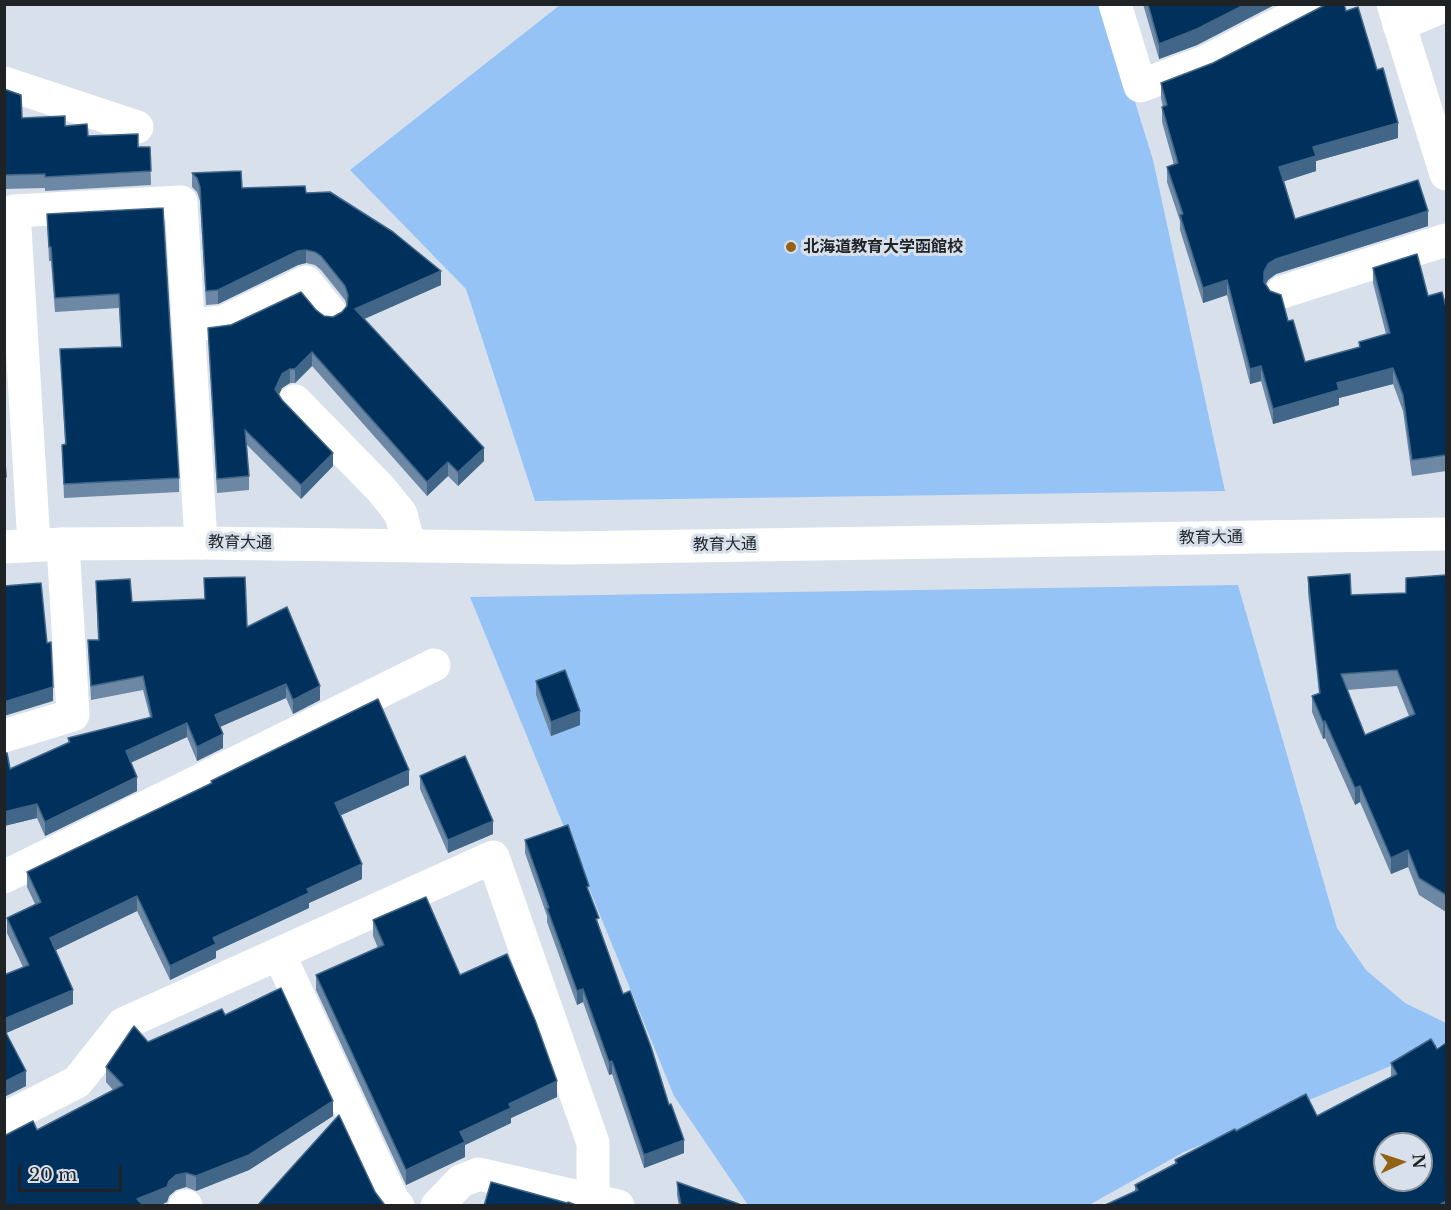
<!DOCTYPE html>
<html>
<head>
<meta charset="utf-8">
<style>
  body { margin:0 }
  #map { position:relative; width:1451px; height:1210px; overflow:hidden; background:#d8e0eb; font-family:"Libre Baskerville",serif }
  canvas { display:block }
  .frame { position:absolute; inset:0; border:6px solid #1f2326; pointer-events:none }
  .north { position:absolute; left:1373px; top:1132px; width:60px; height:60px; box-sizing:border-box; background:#d8e0eb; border:2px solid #8e949c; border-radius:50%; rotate:87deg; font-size:16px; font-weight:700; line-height:24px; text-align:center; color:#1f2326 }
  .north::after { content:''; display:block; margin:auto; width:21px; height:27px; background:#946214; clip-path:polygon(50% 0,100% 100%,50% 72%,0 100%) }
  .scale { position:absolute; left:18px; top:1165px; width:104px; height:27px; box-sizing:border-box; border:3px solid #1f2326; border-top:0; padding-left:8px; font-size:18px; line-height:21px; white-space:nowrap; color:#1f2326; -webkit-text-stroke:4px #d8e0eb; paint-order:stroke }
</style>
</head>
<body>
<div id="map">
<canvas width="1451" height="1210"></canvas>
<div class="frame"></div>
<div class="north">N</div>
<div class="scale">20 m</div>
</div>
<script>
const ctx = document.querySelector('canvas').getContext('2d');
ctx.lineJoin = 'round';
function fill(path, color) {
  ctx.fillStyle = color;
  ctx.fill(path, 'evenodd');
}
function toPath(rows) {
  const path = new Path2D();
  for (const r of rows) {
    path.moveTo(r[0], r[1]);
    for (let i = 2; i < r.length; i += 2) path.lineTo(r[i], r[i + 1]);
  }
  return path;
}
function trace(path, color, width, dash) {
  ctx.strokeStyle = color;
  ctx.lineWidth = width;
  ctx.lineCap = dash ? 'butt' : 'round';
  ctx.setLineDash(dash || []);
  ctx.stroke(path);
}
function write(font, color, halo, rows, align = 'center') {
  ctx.font = font + ' "Libre Baskerville","Noto Sans JP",serif';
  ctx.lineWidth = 6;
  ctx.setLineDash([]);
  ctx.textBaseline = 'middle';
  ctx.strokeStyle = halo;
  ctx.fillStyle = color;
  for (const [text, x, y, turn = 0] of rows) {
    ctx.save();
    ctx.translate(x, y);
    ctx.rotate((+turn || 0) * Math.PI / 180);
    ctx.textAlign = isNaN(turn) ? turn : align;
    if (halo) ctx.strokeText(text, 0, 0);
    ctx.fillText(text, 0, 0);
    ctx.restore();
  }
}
fill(toPath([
  [560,5,1105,5,1153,160,1225,491,535,501,466,289,350,170],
  [1238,585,1337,928,1366,970,1405,1003,1446,1023,1446,1043,1184,1152,1089,1205,748,1205,674,1096,470,597]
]), '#95c3f6');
trace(toPath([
  [1115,4,1140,86,1205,62,1318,4],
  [1399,25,1446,5],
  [4,83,137,127],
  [1282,292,1446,240],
  [188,325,223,322,306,282,330,312],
  [295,401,381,489,401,514,409,545],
  [34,544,14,211,181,202,201,543],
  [4,736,73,715,63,544],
  [4,877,434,665],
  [279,954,392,1199,398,1206],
  [4,1119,77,1082,123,1024,493,857,593,1143,593,1199],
  [185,1206,186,1206],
  [437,1206,461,1181,479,1174,618,1206]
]), '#fff', 33);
trace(toPath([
  [1393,4,1446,174],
  [4,547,63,544,201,543,566,548,1446,534]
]), '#fff', 33);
fill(toPath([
  [1143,4,1276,4,1197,45,1159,59],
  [1346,11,1377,70,1398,138,1316,161,1316,171,1284,181,1295,219,1428,226,1276,274,1268,280,1266,284,1288,321,1305,362,1359,347,1359,342,1386,334,1373,283,1373,268,1428,296,1446,307,1446,471,1412,476,1403,411,1393,384,1339,398,1339,405,1273,424,1261,381,1250,384,1227,295,1203,303,1180,230,1180,221,1167,182,1167,167,1174,165,1162,122,1162,107,1163,107,1161,98,1161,83,1213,63],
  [4,89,22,118,65,126,88,136,138,147,150,147,151,185,45,191,45,188,4,189],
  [192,173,242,188,306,193,441,285,364,319,484,461,458,486,448,476,427,496,312,366,295,383,290,383,282,388,278,395,333,466,301,499,247,445,249,476,249,490,217,493,208,328,316,310,324,316,333,317,342,312,347,306,345,300,321,270,315,265,306,263,298,265,218,304,206,305,200,201,197,192,192,187],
  [163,208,179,478,179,492,64,498,62,445,65,444,60,349,121,347,119,308,55,312,51,261,49,261,47,214],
  [4,446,6,477,6,497,4,497],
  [1446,575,1446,912,1419,895,1408,867,1391,874,1360,802,1355,805,1325,738,1323,739,1312,712,1312,696,1319,693,1308,593,1308,577,1351,595,1406,593,1406,578],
  [1397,686,1409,716,1365,735,1347,690],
  [96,581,132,602,247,627,320,700,293,714,286,698,220,727,223,748,197,761,187,737,131,762,137,791,45,836,37,818,4,826,4,754,10,769,68,743,68,738,150,717,143,690,91,700,88,640,98,640],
  [536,681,580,725,551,736,536,695],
  [420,776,493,834,448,853,420,789],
  [211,781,409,785,340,815,362,879,309,903,309,908,216,951,216,958,170,980,137,911,56,950,73,1004,6,1033,26,1086,4,1097,4,975,23,967,7,933,7,918,35,904,27,887,27,872,211,783],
  [525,840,589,893,599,926,623,994,684,1153,644,1168,612,1074,609,1075,583,1002,577,1005,547,922,547,916,525,853],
  [373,920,460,975,557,1097,511,1118,511,1123,465,1145,465,1157,406,1185,316,990,316,975,378,948,373,936],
  [225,1015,333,1116,249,1170,196,1191,186,1187,176,1190,169,1196,167,1202,158,1206,4,1206,37,1130,113,1090,106,1082,106,1067,148,1042],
  [1437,1049,1446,1206,1135,1191,1135,1185,1175,1164,1175,1160,1236,1131,1317,1116,1391,1077,1391,1063],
  [677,1182,739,1206,679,1206,677,1195]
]), '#6c88a4');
fill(toPath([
  [1246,4,1276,4,1197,45,1159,59,1159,44],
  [1398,123,1398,138,1316,161,1316,171,1279,183,1279,167,1313,147],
  [1428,211,1428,226,1276,274,1268,280,1264,287,1264,272,1268,264,1276,259],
  [306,250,306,263,298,265,218,304,218,290,298,251],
  [441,271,441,285,355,323,355,309],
  [1227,280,1227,295,1203,303,1203,288],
  [312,352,312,366,295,383,295,369],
  [1261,366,1261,381,1250,384,1250,369],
  [1393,368,1393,384,1339,398,1339,405,1273,424,1273,409,1337,383],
  [290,369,290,383,282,388,275,403,275,389,282,374],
  [484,448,484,461,458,486,458,472],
  [333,453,333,466,301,499,301,485],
  [448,462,448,476,427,496,427,482],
  [286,684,286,698,215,729,215,715],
  [320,686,320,700,293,714,293,700],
  [53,687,53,701,4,716,4,702],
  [580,711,580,725,551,736,551,722],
  [1325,721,1325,738,1323,739,1323,722],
  [187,723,187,737,126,765,126,751],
  [223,734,223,748,197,761,197,747],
  [409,770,409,785,335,818,335,803],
  [137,777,137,791,45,836,45,822],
  [1360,786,1360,802,1355,805,1355,788],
  [37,804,37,818,4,826,4,812],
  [493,821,493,834,448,853,448,840],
  [1408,850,1408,867,1391,874,1391,858],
  [362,864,362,879,309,903,309,908,216,951,216,958,170,980,170,966,213,938,307,889],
  [137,896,137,911,50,953,50,938],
  [583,989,583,1002,577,1005,577,991],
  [73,990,73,1004,4,1034,4,1019],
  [612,1061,612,1074,609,1075,609,1062],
  [26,1071,26,1086,4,1097,4,1082],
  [557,1081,557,1097,511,1118,511,1123,465,1145,465,1157,406,1185,406,1170,460,1132,509,1104],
  [333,1101,333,1116,249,1170,196,1191,196,1176],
  [684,1140,684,1153,644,1168,644,1155],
  [186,1173,186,1187,176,1190,169,1196,167,1202,158,1206,137,1206,137,1199,169,1181,176,1175],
  [1446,1201,1446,1206,1438,1206]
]), '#416688');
const building = toPath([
  [1148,4,1246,4,1197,29,1159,44,1148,4],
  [1327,4,1344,4,1346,11,1358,7,1377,70,1383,68,1398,123,1313,147,1316,156,1279,167,1295,219,1418,180,1428,211,1276,259,1268,264,1264,272,1264,282,1270,291,1281,295,1288,321,1293,320,1305,362,1360,347,1359,342,1390,333,1373,268,1417,254,1428,296,1442,292,1446,307,1446,455,1412,460,1403,395,1393,368,1337,383,1339,390,1273,409,1261,366,1250,369,1227,280,1203,288,1180,215,1183,214,1167,167,1178,163,1162,107,1167,105,1161,83,1213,63,1327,4],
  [4,89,21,95,22,118,65,116,65,126,87,124,88,136,138,134,138,147,150,147,151,171,45,177,45,174,4,175,4,89],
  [241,171,242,188,305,186,306,193,330,192,393,232,441,271,355,309,484,448,458,472,448,462,427,482,312,352,295,369,290,369,282,374,275,389,282,400,333,453,301,485,245,430,249,476,217,479,208,328,231,325,301,292,316,310,324,316,333,317,342,312,347,306,348,295,345,286,321,256,315,252,306,250,298,251,218,290,206,291,200,187,197,178,192,173,241,171],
  [163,208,179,478,64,484,62,445,66,444,60,349,122,347,119,294,55,298,51,247,49,247,47,214,163,208],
  [4,446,6,477,4,477,4,446],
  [1350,574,1351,595,1406,593,1406,578,1446,575,1446,895,1419,878,1408,850,1391,858,1360,786,1355,788,1325,721,1323,722,1312,696,1320,693,1308,577,1350,574],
  [1397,670,1415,714,1365,735,1341,674,1397,670],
  [245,577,247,627,287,607,320,686,293,700,286,684,215,715,223,734,197,747,187,723,126,751,137,777,45,822,37,804,4,812,4,754,7,753,10,769,70,742,68,738,152,717,143,676,91,686,88,640,99,640,96,581,130,579,132,602,205,599,204,578,245,577],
  [41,583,47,643,51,642,53,687,4,702,4,586,41,583],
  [565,670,580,711,551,722,536,681,565,670],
  [378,699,409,770,335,803,362,864,307,889,309,893,213,938,216,944,170,966,137,896,50,938,73,990,4,1019,4,975,29,965,7,918,41,902,27,872,212,783,211,781,378,699],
  [465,756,493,821,448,840,420,776,465,756],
  [568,825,589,886,587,887,599,918,596,919,623,994,630,991,651,1047,669,1105,671,1104,684,1140,644,1155,612,1061,609,1062,583,989,577,991,547,908,549,908,525,840,568,825],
  [426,897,460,975,507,954,535,1020,557,1081,509,1104,511,1108,460,1132,465,1142,406,1170,316,975,384,945,373,920,426,897],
  [281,988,333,1101,249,1155,196,1176,186,1173,176,1175,169,1181,167,1187,137,1199,144,1206,4,1206,4,1136,33,1121,37,1130,123,1085,106,1067,134,1026,148,1042,222,1009,225,1015,281,988],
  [4,1029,26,1071,4,1082,4,1029],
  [1431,1039,1437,1049,1446,1043,1446,1201,1438,1206,1103,1206,1138,1190,1135,1185,1177,1163,1175,1160,1235,1129,1236,1131,1306,1094,1317,1116,1397,1074,1391,1063,1431,1039],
  [1385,1144,1421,1144,1421,1180,1385,1180,1385,1144],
  [339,1115,375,1192,384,1204,387,1206,257,1206,339,1115],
  [491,1182,567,1203,568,1202,578,1206,484,1206,491,1182],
  [677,1182,739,1204,739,1206,681,1206,677,1182]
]);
fill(building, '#00315d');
trace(building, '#416688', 1.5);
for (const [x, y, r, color] of [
  [791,247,6,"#946214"]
]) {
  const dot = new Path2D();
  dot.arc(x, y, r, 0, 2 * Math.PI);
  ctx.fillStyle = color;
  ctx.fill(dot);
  trace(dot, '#d8e0eb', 2);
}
write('bold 16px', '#1f2326', '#d8e0eb', [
  ["北海道教育大学函館校",803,247]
], 'left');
write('16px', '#1f2326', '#d8e0eb', [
  ["教育大通",1211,538,-1],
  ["教育大通",240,543,1],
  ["教育大通",725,545,-1]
]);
</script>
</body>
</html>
